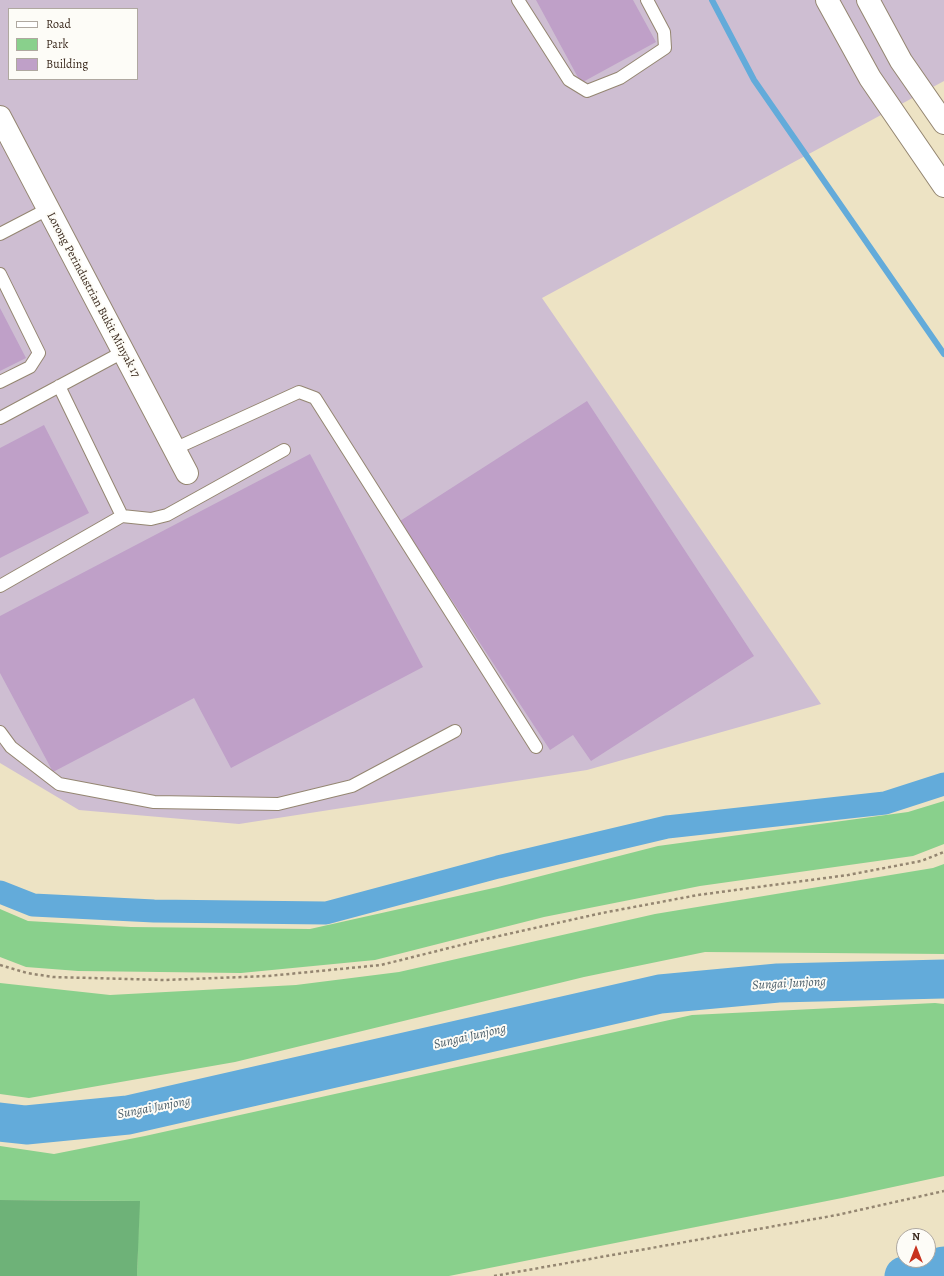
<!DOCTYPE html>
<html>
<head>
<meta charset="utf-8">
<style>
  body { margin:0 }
  #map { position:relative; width:944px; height:1276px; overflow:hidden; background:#ede3c4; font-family:Alegreya,serif }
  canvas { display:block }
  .legend { position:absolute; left:8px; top:8px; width:130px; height:72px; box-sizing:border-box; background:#fdfcf7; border:1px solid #afa8a0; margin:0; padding:5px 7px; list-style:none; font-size:12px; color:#3b2a1e }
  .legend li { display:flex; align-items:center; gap:8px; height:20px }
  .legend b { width:20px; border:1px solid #afa8a0 }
  .north { position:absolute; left:896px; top:1228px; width:40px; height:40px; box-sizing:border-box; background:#fdfcf7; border:1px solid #afa8a0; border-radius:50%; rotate:0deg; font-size:11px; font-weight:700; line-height:16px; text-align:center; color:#3b2a1e }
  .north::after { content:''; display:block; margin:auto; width:14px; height:18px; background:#c8321e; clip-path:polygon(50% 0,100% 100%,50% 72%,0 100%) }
</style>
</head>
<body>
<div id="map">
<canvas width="944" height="1276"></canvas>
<ul class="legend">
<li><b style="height:5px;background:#fff"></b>Road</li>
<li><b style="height:11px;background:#89d08c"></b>Park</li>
<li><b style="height:11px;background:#bfa0c8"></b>Building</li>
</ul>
<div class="north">N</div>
</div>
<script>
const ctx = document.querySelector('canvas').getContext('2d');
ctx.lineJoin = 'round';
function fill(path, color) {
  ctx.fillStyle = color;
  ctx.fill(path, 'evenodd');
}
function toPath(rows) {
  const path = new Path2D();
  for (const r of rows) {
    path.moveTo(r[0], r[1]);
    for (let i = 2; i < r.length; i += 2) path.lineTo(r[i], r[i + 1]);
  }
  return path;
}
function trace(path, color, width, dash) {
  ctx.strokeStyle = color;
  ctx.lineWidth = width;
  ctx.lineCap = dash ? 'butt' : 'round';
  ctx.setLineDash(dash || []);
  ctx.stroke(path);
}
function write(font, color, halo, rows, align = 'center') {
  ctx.font = font + ' Alegreya,serif';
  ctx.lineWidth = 4;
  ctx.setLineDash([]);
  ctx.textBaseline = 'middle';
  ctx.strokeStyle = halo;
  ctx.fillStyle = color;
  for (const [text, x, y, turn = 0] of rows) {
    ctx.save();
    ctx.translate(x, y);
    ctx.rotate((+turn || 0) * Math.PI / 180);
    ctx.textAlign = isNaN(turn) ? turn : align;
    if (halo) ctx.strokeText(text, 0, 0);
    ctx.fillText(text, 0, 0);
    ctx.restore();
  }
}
fill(toPath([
  [0,0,944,0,944,81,542,298,821,704,587,770,239,824,79,810,0,763],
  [9,9,137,9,137,79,9,79]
]), '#cebed2');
fill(toPath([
  [944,801,944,844,913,856,700,886,544,917,375,960,241,973,78,971,26,967,0,957,0,909,28,921,131,927,310,929,498,887,658,846,908,812],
  [944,864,944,954,705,952,584,977,235,1062,29,1098,0,1094,0,983,110,995,296,985,399,972,655,914,933,868],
  [935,1003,944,1004,944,1176,842,1198,449,1276,137,1276,139,1201,0,1200,0,1146,54,1154,145,1136,692,1015]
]), '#89d08c');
fill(toPath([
  [0,1200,140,1201,137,1276,0,1276]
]), '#6eb278');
trace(toPath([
  [712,0,754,80,944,354]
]), '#63abda', 6);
trace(toPath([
  [0,892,33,905,154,911,326,913,498,867,667,827,885,803,944,784]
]), '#63abda', 23);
trace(toPath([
  [0,1122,26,1125,128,1115,660,994,778,983,944,979],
  [904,1276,944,1266]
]), '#63abda', 39);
fill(toPath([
  [536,0,633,0,656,42,581,83],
  [0,308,26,358,0,371],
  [587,401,754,656,591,761,573,735,550,750,400,521],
  [44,425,89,513,0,558,0,448],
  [310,454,423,667,231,768,194,698,53,772,0,673,0,616]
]), '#bfa0c8');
const lane = toPath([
  [518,0,569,80,587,91,620,78,665,48,664,32,647,0],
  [0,234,48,209],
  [0,274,39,353,30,367,0,382],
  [59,386,122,516],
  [0,418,123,352],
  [174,449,299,392,315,398,536,747],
  [0,586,122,516,151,519,167,515,284,450],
  [0,732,11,747,59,784,154,802,278,804,352,786,455,731]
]);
const street = toPath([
  [0,117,187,473]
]);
const secondary = toPath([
  [827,0,870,78,944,186],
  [868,0,901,61,944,123]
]);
trace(lane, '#948671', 14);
trace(street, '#948671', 24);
trace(secondary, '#948671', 24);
trace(toPath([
  [0,965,27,973,53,977,165,980,268,976,381,965,481,940,602,913,698,895,848,875,921,861,944,852],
  [494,1276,837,1215,944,1191]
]), '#948671', 2.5, [3, 3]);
trace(lane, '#fff', 12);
trace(street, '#fff', 22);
trace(secondary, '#fff', 22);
write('12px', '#3b2a1e', '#fdfcf7', [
  ["Lorong Perindustrian Bukit Minyak 17",93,295,62]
]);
write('italic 13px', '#4b5e69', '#fdfcf7', [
  ["Sungai Junjong",789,984,-3],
  ["Sungai Junjong",470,1037,-13],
  ["Sungai Junjong",154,1108,-11]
]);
</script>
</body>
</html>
